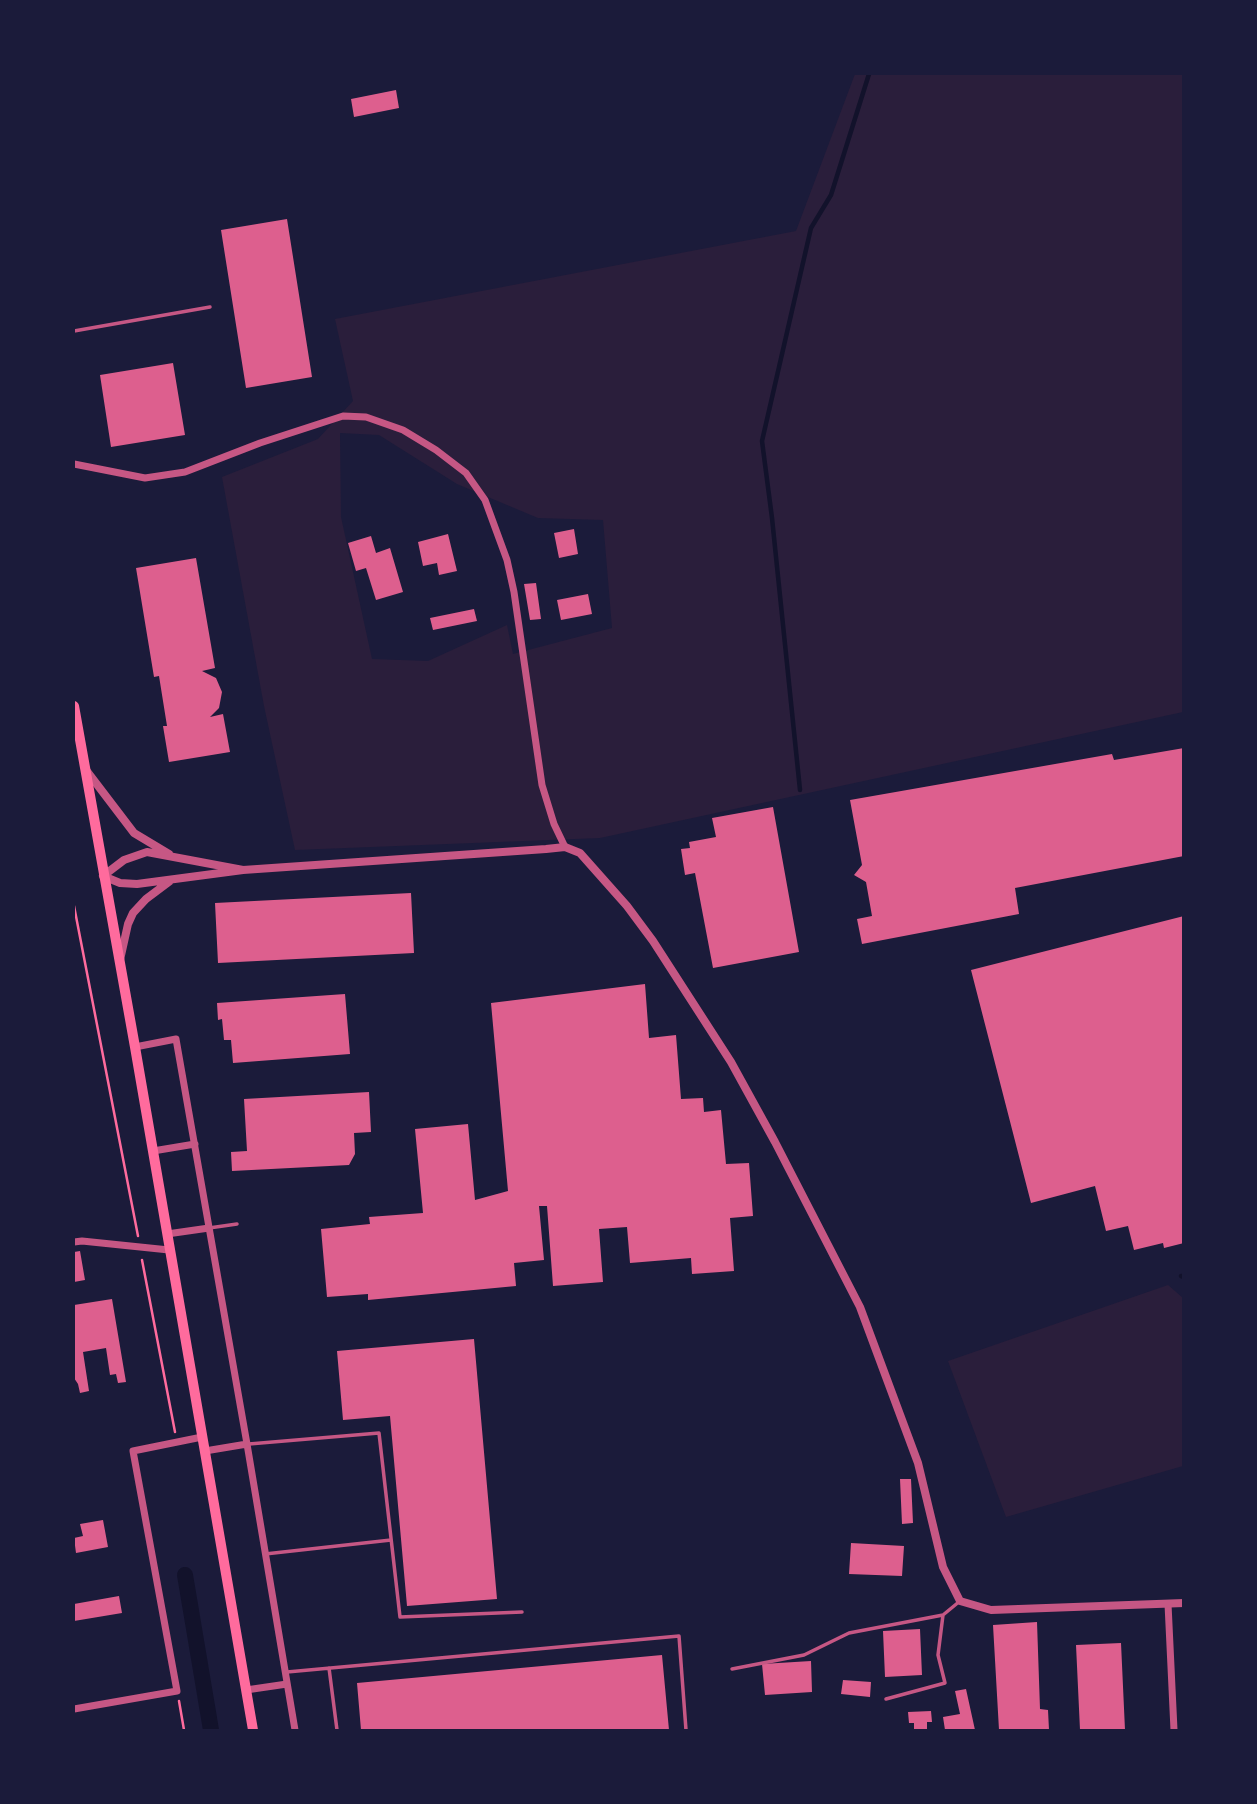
<!DOCTYPE html>
<html>
<head>
<meta charset="utf-8">
<style>
  body { margin:0 }
  #map { position:relative; width:1257px; height:1804px; overflow:hidden; background:#1b1b3a; font-family:"Varela Round",sans-serif }
  canvas { display:block }
  .frame { position:absolute; inset:0; border:75px solid #1b1b3a; pointer-events:none }
</style>
</head>
<body>
<div id="map">
<canvas width="1257" height="1804"></canvas>
<div class="frame"></div>
</div>
<script>
const ctx = document.querySelector('canvas').getContext('2d');
ctx.lineJoin = 'round';
function fill(path, color) {
  ctx.fillStyle = color;
  ctx.fill(path, 'evenodd');
}
function toPath(rows) {
  const path = new Path2D();
  for (const r of rows) {
    path.moveTo(r[0], r[1]);
    for (let i = 2; i < r.length; i += 2) path.lineTo(r[i], r[i + 1]);
  }
  return path;
}
function trace(path, color, width, dash) {
  ctx.strokeStyle = color;
  ctx.lineWidth = width;
  ctx.lineCap = dash ? 'butt' : 'round';
  ctx.setLineDash(dash || []);
  ctx.stroke(path);
}
fill(toPath([
  [855,74,1183,74,1183,712,600,838,295,850,264,706,222,477,318,439,353,401,335,319,796,231],
  [340,433,379,435,457,484,538,518,603,520,612,628,513,654,507,625,428,661,372,659,341,517],
  [1168,1285,1183,1298,1183,1466,1006,1517,948,1361]
]), '#2a1e3b');
trace(toPath([
  [800,790,772,518,762,441,811,228,831,195,869,74],
  [1181,1276,1184,1277]
]), '#12122b', 4.5);
trace(toPath([
  [185,1575,211,1730]
]), '#12122b', 16);
fill(toPath([
  [396,90,399,108,354,117,351,99],
  [287,219,312,377,246,388,221,230],
  [173,363,185,435,111,447,100,375],
  [574,529,578,554,559,558,554,533],
  [448,534,457,571,439,575,437,563,423,566,418,542],
  [371,536,376,553,390,548,403,592,376,600,366,568,356,571,348,543],
  [196,558,215,668,202,671,216,678,222,692,219,708,210,717,223,714,230,752,169,762,163,726,167,726,159,676,154,677,136,568],
  [536,583,541,619,530,620,524,584],
  [588,594,592,614,561,620,557,600],
  [474,609,477,621,433,630,430,618],
  [1184,748,1184,856,1015,888,1019,914,862,944,857,919,872,916,866,882,854,875,862,865,850,800,1112,754,1114,760],
  [773,807,799,952,713,968,695,873,685,875,681,849,690,848,689,842,716,837,712,818],
  [411,893,414,953,218,963,215,903],
  [1184,916,1184,1243,1164,1248,1163,1243,1134,1250,1128,1226,1106,1231,1095,1186,1031,1203,971,970],
  [645,984,649,1038,676,1035,681,1099,703,1098,704,1112,721,1110,726,1164,749,1163,753,1216,730,1218,734,1271,692,1274,691,1258,630,1263,627,1227,599,1229,603,1282,553,1286,547,1206,539,1206,544,1260,514,1263,516,1286,368,1300,368,1294,327,1297,321,1229,370,1224,369,1217,423,1213,415,1129,468,1124,475,1200,508,1191,491,1003],
  [345,994,350,1054,233,1063,231,1040,224,1040,222,1019,218,1020,217,1003],
  [369,1092,371,1132,354,1133,355,1154,349,1165,232,1171,231,1152,247,1151,244,1099],
  [80,1251,85,1280,74,1282,74,1252],
  [112,1299,126,1382,118,1383,116,1374,110,1375,106,1348,83,1352,89,1391,80,1393,78,1384,74,1378,74,1305],
  [474,1339,497,1599,407,1606,390,1416,343,1420,337,1351],
  [900,1479,911,1479,913,1523,902,1524],
  [103,1520,108,1547,76,1553,74,1538,83,1536,80,1524],
  [851,1543,904,1546,902,1576,849,1574],
  [119,1596,122,1613,74,1621,74,1604],
  [1037,1622,1040,1709,1048,1710,1049,1730,999,1730,993,1625],
  [920,1629,922,1675,885,1677,883,1631],
  [1121,1643,1125,1730,1080,1730,1076,1645],
  [662,1655,669,1730,361,1730,357,1683],
  [811,1661,812,1692,765,1695,762,1664],
  [843,1680,871,1682,870,1697,841,1694],
  [966,1689,975,1730,945,1730,943,1717,960,1714,955,1691],
  [931,1711,932,1722,927,1722,927,1730,914,1730,914,1723,909,1723,908,1712]
]), '#dd5f8e');
trace(toPath([
  [74,906,138,1236],
  [142,1260,175,1432],
  [179,1701,184,1730]
]), '#ff6b9d', 2.5);
trace(toPath([
  [74,331,210,307],
  [209,1228,237,1224],
  [249,1444,379,1433,400,1617,522,1612],
  [265,1554,391,1540],
  [943,1615,960,1601],
  [329,1668,337,1730],
  [732,1669,804,1655,849,1633,943,1615,938,1655,945,1683,886,1699],
  [287,1672,679,1636,686,1730]
]), '#c65784', 3.5);
trace(toPath([
  [74,464,145,478,185,472,260,443,343,416,366,417,403,430,436,450,466,473,485,500,507,560,514,592,542,785,554,824,565,847],
  [135,1047,176,1039,247,1444,205,1451],
  [153,1151,195,1144],
  [167,1234,209,1228],
  [74,1242,82,1241,169,1250],
  [247,1444,295,1730],
  [1168,1604,1174,1730],
  [246,1690,287,1684],
  [74,1709,177,1691,133,1451,202,1437]
]), '#c65784', 7);
trace(toPath([
  [86,770,134,833,169,854],
  [243,870,147,852,124,860,103,876,120,883,137,884,243,870,546,849,565,847,580,853,627,906,653,941,731,1062,775,1142,860,1307,918,1463,943,1567,960,1601,991,1610,1184,1603],
  [120,960,128,924,133,913,146,899,170,881]
]), '#c65784', 8);
trace(toPath([
  [74,706,135,1047,253,1730]
]), '#ff6b9d', 10);
</script>
</body>
</html>
